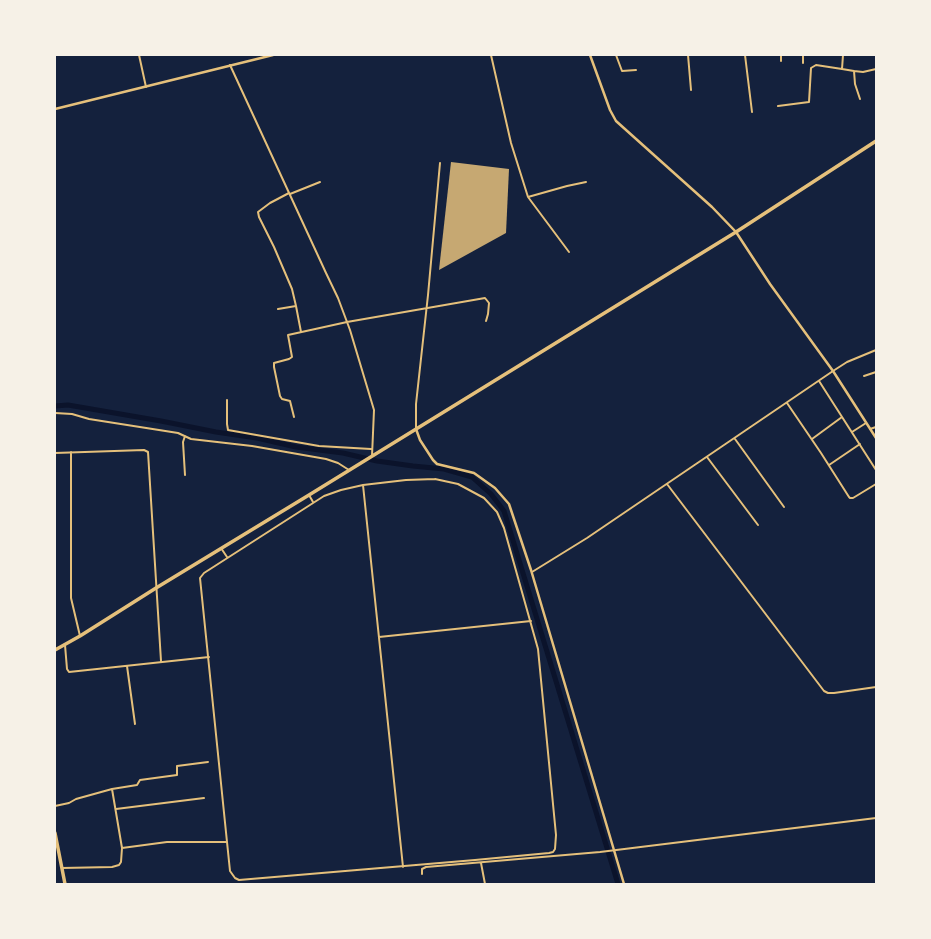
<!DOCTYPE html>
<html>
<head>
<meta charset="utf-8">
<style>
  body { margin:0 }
  #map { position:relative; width:931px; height:939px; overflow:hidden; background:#14213d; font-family:Barlow,sans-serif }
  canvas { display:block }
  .frame { position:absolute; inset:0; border:56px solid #f6f1e7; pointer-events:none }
</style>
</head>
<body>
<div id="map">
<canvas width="931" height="939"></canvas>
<div class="frame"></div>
</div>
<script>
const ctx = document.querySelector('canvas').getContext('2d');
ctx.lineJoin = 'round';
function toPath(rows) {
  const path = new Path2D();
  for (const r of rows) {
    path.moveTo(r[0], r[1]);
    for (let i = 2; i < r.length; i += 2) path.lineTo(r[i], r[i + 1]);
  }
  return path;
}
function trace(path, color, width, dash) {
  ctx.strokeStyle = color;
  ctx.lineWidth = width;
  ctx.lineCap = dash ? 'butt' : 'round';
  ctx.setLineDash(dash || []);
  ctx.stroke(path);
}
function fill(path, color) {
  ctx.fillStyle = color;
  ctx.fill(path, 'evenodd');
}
trace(toPath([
  [55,406,68,405,161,421,216,432,257,438,296,447,343,453,377,461,413,466,444,469,472,477,491,494,504,511,618,884]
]), '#0b132b', 5);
fill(toPath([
  [451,162,509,169,506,233,439,270]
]), '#c6a872');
trace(toPath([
  [139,55,146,87],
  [491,55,511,143,528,197,569,252],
  [616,55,622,71,636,70],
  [688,55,691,90],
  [745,55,752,112],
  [781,55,781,61],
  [803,55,803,63],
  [230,65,326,273,338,298,350,330,374,410,372,456],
  [842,69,854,71,855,84,860,99],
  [854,71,863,72,876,69],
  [778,106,809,102,811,68,816,65,842,69,843,55],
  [290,194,320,182],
  [528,197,567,186,586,182],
  [296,306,301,332],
  [278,309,296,306,292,289,274,247,259,217,258,212,270,203,289,193],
  [864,376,876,372],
  [819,381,876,470],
  [227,400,227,424,228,430,319,446,371,449],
  [787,403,821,453,849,497,850,498,853,498,876,484],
  [55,413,72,414,89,419,178,433,191,439,252,446,326,459,338,463,349,470],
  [294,417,290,401,282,399,280,396,274,367,274,363,289,359,292,357,288,335,347,322,485,298,489,303,488,314,486,321],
  [416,428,416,404,428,295,440,163],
  [870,429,876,427],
  [852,432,866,423],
  [185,436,183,442,185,475],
  [735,439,784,507],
  [812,439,842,417],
  [71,452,71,598,80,636],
  [55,453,144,450,148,452,161,661],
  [707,457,758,525],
  [829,465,860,444],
  [435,479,458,484,484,498,497,512,504,528,538,649,556,835,555,849,553,852,549,853,475,860,239,880,235,878,230,871,227,842,200,578,204,573,324,496,341,490,363,485,406,480,435,479],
  [667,484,824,691,828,693,834,693,876,687],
  [363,485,403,867],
  [309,495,313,502],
  [221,548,227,557],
  [532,572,587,538,833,371,847,362,876,350],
  [379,637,531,621],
  [65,645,67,669,69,672,209,657],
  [127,666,135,724],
  [112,789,137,785,140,780,177,775,177,766,208,762],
  [55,806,69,803,76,799,112,789,122,848,121,862,119,865,112,867,62,868],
  [116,809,204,798],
  [122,848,167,842,227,842],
  [481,863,485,884],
  [422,874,422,869,426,867,600,852,876,818]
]), '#e5c07b', 2);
trace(toPath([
  [590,55,610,110,616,121,712,207,736,232,770,284,833,371,876,438],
  [55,109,273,55],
  [416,429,420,440,433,460,437,464,474,473,495,488,509,504,531,570,624,884]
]), '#e5c07b', 2.5);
trace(toPath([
  [55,650,80,636,156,588,309,495,736,232,876,141],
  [55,833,65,884]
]), '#e5c07b', 3.5);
</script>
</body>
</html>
